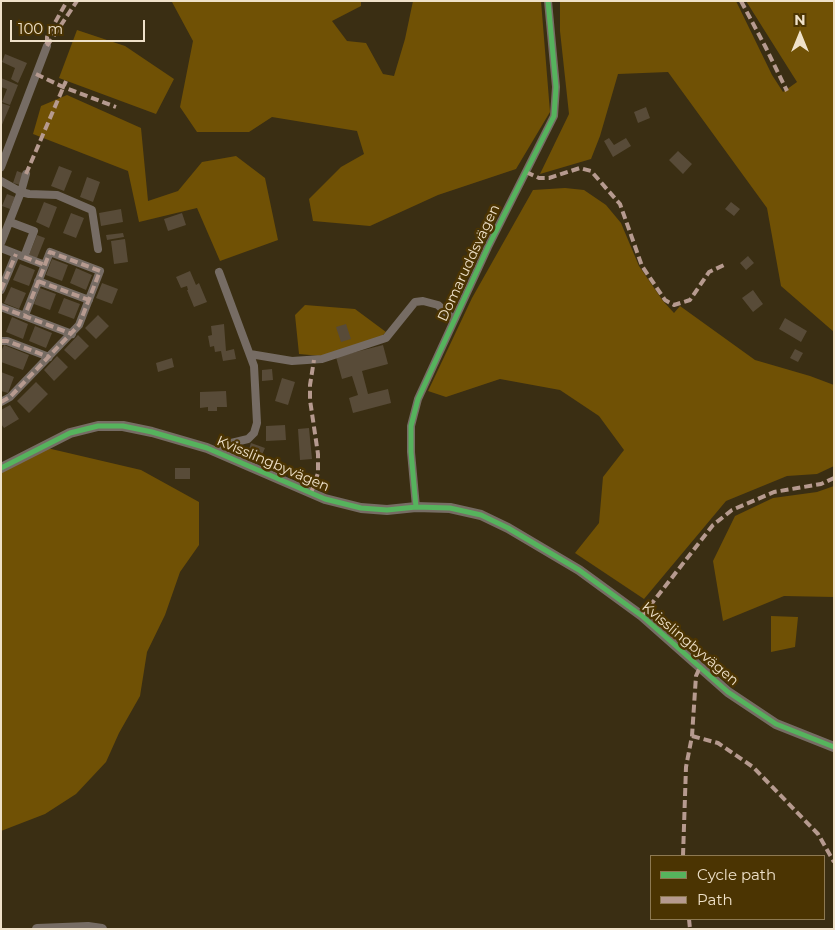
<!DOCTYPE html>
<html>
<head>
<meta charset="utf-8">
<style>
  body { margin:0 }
  #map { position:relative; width:835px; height:930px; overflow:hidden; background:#3a2e13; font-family:Montserrat,sans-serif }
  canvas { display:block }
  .frame { position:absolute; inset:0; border:2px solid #efe1c9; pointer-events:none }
  .legend { position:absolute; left:650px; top:855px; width:175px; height:65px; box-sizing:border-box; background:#4b3402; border:1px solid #8d7952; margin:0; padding:6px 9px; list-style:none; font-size:15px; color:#efe1c9 }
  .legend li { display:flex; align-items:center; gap:10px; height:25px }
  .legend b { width:25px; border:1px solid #8d7952 }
  .north { position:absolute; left:775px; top:10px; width:50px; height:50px; -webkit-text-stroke:4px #4b3402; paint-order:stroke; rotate:0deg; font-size:14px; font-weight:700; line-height:20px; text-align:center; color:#efe1c9 }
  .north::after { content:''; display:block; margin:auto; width:18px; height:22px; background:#efe1c9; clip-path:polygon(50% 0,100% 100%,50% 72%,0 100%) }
  .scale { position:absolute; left:10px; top:20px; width:135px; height:22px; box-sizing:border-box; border:2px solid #efe1c9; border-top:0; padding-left:6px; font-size:15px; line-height:18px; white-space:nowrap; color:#efe1c9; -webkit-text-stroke:4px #4b3402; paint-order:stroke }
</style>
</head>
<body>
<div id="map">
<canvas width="835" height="930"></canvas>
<div class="frame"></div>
<ul class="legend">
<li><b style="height:6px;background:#56b35d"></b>Cycle path</li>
<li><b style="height:6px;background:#b69a8f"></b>Path</li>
</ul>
<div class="north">N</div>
<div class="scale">100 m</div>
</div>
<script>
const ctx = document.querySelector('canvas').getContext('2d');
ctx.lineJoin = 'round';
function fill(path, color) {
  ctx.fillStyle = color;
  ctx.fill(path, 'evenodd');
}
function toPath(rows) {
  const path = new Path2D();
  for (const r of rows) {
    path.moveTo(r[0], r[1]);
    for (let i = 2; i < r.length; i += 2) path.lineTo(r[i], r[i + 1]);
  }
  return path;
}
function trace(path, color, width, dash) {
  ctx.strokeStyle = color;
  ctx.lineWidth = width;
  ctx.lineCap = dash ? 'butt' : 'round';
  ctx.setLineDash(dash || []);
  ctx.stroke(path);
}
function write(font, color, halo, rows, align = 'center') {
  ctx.font = font + ' Montserrat,sans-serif';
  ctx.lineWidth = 5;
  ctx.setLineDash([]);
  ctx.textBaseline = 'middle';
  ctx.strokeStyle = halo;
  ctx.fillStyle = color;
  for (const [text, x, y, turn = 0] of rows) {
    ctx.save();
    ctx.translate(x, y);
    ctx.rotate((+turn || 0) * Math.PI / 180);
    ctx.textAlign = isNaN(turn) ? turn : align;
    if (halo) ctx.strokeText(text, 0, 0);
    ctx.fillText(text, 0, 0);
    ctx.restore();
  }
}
fill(toPath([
  [174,1,361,1,361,6,332,21,347,41,366,43,383,74,394,76,405,39,413,1,541,1,550,112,516,169,438,195,370,226,313,221,309,199,341,167,364,154,357,131,272,117,249,132,197,132,180,107,193,41,172,2],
  [560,1,736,1,772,75,783,92,797,82,746,1,834,1,834,332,781,286,767,208,668,72,618,74,600,136,591,159,540,174,569,114,560,31],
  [77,30,125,46,174,79,156,114,59,78],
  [67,95,141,128,148,201,178,191,202,162,236,156,265,178,278,240,220,261,197,208,139,222,128,171,33,134,41,106],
  [565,188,584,190,606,205,621,223,639,266,663,301,674,313,680,306,755,360,810,376,834,385,834,466,817,474,787,476,726,501,644,599,575,553,599,523,603,477,624,450,599,416,560,390,500,379,446,397,428,391,472,298,533,190],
  [305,305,355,309,386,332,381,337,321,356,299,354,295,315],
  [47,448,141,470,199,502,199,545,180,572,165,615,147,652,140,696,119,733,106,762,76,794,45,814,1,831,1,472],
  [834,486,834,597,784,596,723,621,713,561,735,516,773,498,817,492],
  [771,616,798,617,795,647,771,652]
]), '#705105');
fill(toPath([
  [5,54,27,63,18,83,11,79,15,68,2,62],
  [1,78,18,85,10,105,2,102,7,89,1,87],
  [1,103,10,106,1,127],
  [646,107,650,118,638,123,634,112],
  [609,138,614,145,626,138,631,146,613,157,604,141],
  [678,151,692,164,683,174,669,160],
  [59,166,72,171,64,191,51,186],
  [17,171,25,174,20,185,13,183],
  [87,177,100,182,93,202,80,197],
  [7,194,15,197,10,209,2,206],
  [44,202,57,207,49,228,36,222],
  [731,202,740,209,734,216,725,209],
  [121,209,123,222,101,226,99,213],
  [71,213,84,218,76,238,63,233],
  [182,213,186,225,168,231,164,219],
  [123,233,124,237,107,240,106,235],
  [37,235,45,238,37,258,29,255],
  [125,239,128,262,114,264,111,241],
  [748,256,754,263,746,270,740,263],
  [52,259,68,265,62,281,46,275],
  [20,264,35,270,29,286,13,280],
  [76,268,92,275,86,290,70,283],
  [190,271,196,285,199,283,207,302,194,307,187,290,188,290,187,286,181,288,176,277],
  [102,283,118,289,112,304,96,298],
  [11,287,26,293,19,309,4,303],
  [40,288,56,294,50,310,34,304],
  [753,290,763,304,753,312,742,298],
  [64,298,80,304,74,319,58,313],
  [98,315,109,326,96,339,85,328],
  [12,317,28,324,23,339,6,332],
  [785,318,807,331,801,342,779,329],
  [224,324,226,351,234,349,236,359,223,361,221,351,215,352,214,346,210,347,208,336,212,335,211,326],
  [346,324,351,339,341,342,336,327],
  [35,326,52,333,46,348,29,341],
  [78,335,89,346,75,360,64,350],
  [4,345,29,355,23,370,1,362,1,352],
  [383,345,388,364,362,371,368,394,388,389,391,403,353,413,349,398,358,395,352,376,342,379,336,357],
  [795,349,803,353,798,362,790,358],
  [57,356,68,367,54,381,44,370],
  [172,358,174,367,158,372,156,363],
  [272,369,273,380,262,381,262,370],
  [1,372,14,377,8,393,1,391],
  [282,378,295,382,288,405,275,401],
  [36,382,48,394,29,413,17,401],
  [226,391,227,407,217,407,217,411,208,411,208,407,200,408,200,392],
  [10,405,19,419,4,428,1,424,1,410],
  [285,425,286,440,266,441,266,426],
  [309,428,312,459,300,460,298,429],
  [251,443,265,448,261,457,248,452],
  [175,468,190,468,190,479,175,479]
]), '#584b38');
trace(toPath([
  [1,167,47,46],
  [1,181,21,192,29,194,57,195,92,210,98,249],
  [1,243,21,192,26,174],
  [1,248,24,257,34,231,10,222],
  [24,257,45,265],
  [219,272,254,366,257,423,254,433,248,439,227,444,220,453],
  [38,281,89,300],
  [1,290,16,254],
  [1,307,72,334],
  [1,341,7,341,49,357],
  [250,354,292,361,322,359,386,338,415,302,423,301,438,305,454,320],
  [1,402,10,397,79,325,100,271,50,252,25,315],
  [416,507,411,452,411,426,418,399,488,247,554,116,556,87,548,1]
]), '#766c64', 8);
trace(toPath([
  [1,468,70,433,98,426,123,426,152,432,207,448,325,499,361,508,387,510,416,507,450,508,481,515,508,528,579,570,642,616,728,692,776,724,834,747],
  [37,929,88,927,102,929]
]), '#766c64', 10);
trace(toPath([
  [741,1,765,46,787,91],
  [47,44,47,37,67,1],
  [47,46,77,1],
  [36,74,63,87,116,107],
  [526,172,539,178,549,178,580,168,591,171,620,204,642,266,665,300,674,305,690,300,709,272,724,265],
  [26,174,66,81],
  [24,257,45,265],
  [38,281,89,300],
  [1,290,16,254],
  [1,307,72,334],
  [1,341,7,341,49,357],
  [1,402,10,397,79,325,100,271,50,252,25,315],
  [311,493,318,473,318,454,310,400,310,385,314,360],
  [642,616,713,525,732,510,774,492,821,484,834,478],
  [692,736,718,743,753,767,818,834,834,862],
  [683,856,686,767,692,736,696,676,700,667],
  [689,919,690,929]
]), '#b69a8f', 4, [8, 4]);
trace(toPath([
  [1,468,70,433,98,426,123,426,152,432,207,448,325,499,361,508,387,510,416,507,450,508,481,515,508,528,579,570,642,616,728,692,776,724,834,747],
  [416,507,411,452,411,426,418,399,488,247,554,116,556,87,548,1]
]), '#56b35d', 5);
write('14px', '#efe1c9', '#4b3402', [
  ["Domaruddsvägen",469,263,-65],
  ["Kvisslingbyvägen",273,464,23],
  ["Kvisslingbyvägen",690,644,40]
]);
</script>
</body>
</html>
